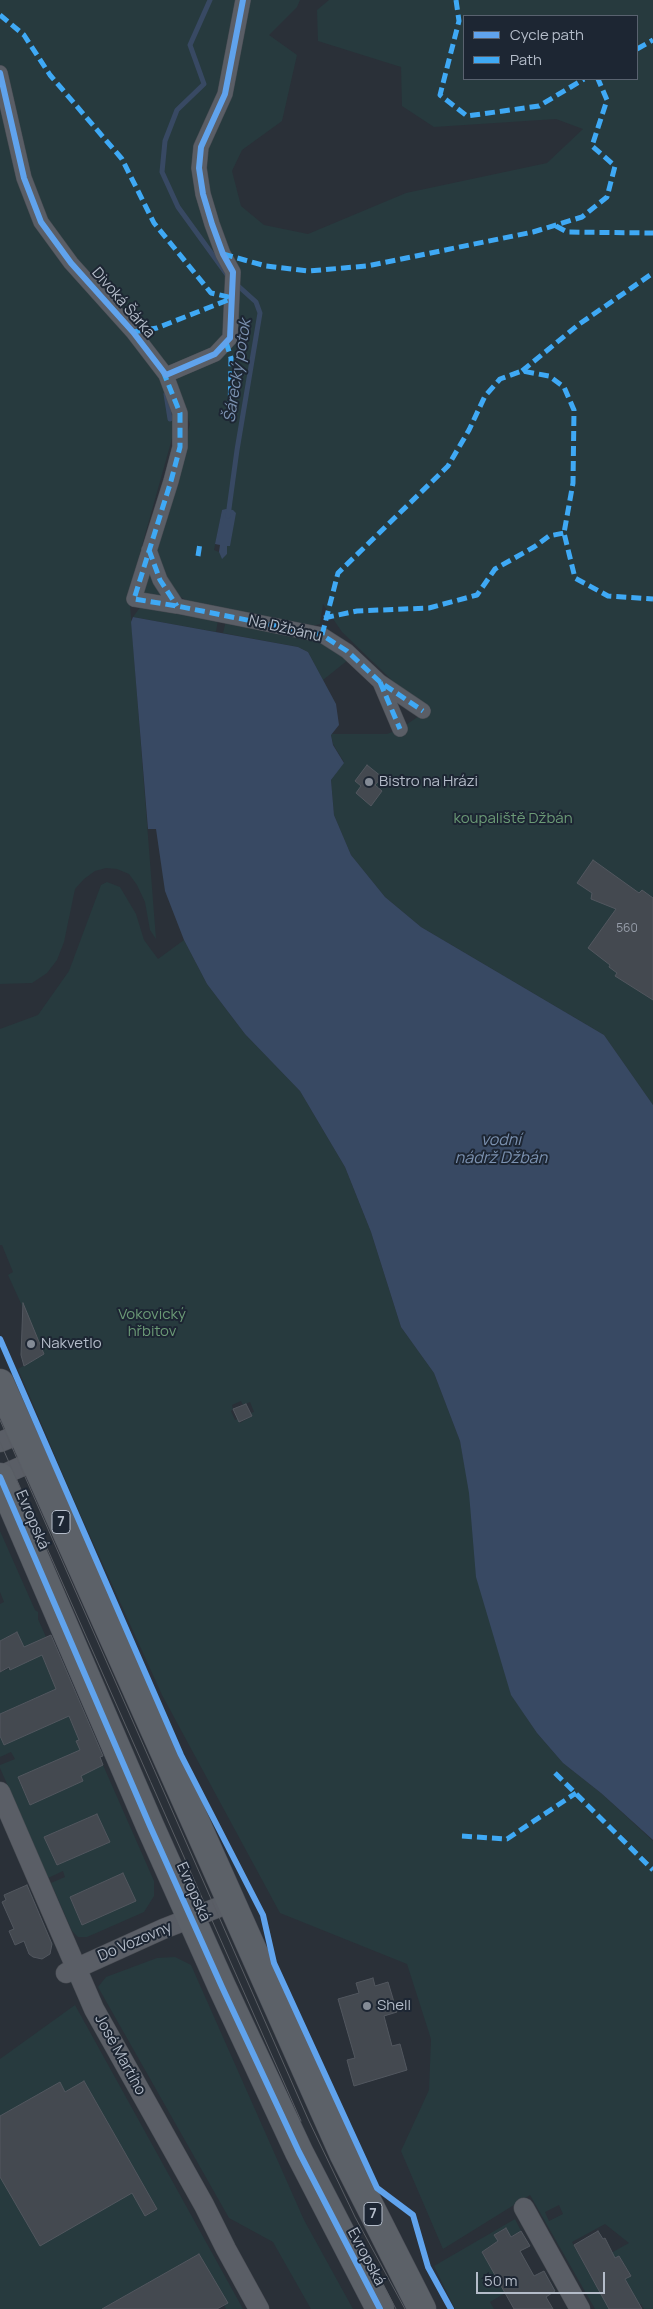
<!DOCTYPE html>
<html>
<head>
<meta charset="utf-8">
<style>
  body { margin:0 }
  #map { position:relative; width:653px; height:2309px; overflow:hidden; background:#2a3038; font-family:Manrope,sans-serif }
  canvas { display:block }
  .legend { position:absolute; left:463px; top:15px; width:175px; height:65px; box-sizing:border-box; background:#1d2633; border:1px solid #59626f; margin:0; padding:6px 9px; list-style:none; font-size:15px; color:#b4bcc9 }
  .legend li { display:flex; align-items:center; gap:10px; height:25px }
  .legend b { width:25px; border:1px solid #59626f }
  .scale { position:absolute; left:476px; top:2272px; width:129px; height:22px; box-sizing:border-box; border:2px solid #b4bcc9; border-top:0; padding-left:6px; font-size:15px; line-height:18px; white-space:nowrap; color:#b4bcc9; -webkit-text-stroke:4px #1d2633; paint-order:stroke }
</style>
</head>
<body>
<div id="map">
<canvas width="653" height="2309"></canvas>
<ul class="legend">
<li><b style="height:6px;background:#60a3ed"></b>Cycle path</li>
<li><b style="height:6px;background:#3fa9f5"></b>Path</li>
</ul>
<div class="scale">50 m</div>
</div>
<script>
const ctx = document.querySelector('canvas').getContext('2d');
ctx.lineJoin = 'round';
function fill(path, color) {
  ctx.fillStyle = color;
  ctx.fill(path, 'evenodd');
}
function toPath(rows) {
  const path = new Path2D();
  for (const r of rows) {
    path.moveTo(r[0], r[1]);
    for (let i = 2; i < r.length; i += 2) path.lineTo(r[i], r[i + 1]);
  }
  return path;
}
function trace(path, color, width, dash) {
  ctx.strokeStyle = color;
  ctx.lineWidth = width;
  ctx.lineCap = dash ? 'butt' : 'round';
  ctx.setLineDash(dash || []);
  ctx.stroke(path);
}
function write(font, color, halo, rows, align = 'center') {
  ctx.font = font + ' Manrope,sans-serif';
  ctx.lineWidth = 4;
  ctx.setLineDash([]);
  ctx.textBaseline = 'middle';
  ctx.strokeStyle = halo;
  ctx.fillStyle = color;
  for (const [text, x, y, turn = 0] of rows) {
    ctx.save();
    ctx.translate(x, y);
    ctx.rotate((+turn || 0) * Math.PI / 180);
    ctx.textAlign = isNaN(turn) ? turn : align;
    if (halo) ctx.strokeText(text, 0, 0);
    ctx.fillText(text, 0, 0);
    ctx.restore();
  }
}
fill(toPath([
  [0,0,300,0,297,7,269,35,297,55,282,121,242,150,232,171,241,206,264,225,308,234,406,193,547,163,583,129,556,119,434,127,402,106,401,67,318,41,317,10,329,0,653,0,653,1105,604,1035,421,927,385,897,351,855,334,815,331,780,344,762,333,744,331,734,387,734,400,729,419,716,400,688,342,632,323,604,320,624,312,626,186,600,179,596,161,573,156,543,190,424,182,403,129,592,156,939,150,930,145,902,137,885,129,874,117,869,106,868,95,871,84,879,75,889,64,942,57,960,47,973,32,983,0,984],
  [464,16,637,16,637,79,464,79],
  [222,510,224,511,230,546,227,546,227,554,222,558,219,552,214,550],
  [148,562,169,600,138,595],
  [141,606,218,620,216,632,133,617],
  [226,621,315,638,348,660,323,680,308,652,298,647,223,633],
  [107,882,120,887,136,914,144,940,158,959,184,940,207,984,245,1034,300,1091,345,1167,371,1232,401,1327,434,1373,460,1441,511,1694,537,1733,563,1763,601,1793,653,1841,653,2309,644,2309,641,2304,633,2309,595,2309,530,2195,443,2249,401,2151,429,2090,431,2039,407,1964,280,1913,162,1695,77,1507,18,1369,44,1354,8,1275,13,1272,2,1245,0,1245,0,1029,38,1015,69,971,101,885],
  [241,1401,243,1405,250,1402,254,1412,251,1413,252,1416,240,1423,238,1419,235,1420,231,1411,233,1409,232,1405],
  [559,2205,563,2214,549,2221,545,2212],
  [605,2224,629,2243,611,2253,614,2259,619,2256,631,2275,625,2279,628,2284,603,2298,572,2242],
  [0,1531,35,1610,38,1612,38,1619,46,1637,37,1643,79,1740,76,1741,90,1771,103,1765,154,1881,154,1896,144,1912,87,1937,78,1937,72,1931,51,1883,65,1877,63,1871,48,1878,0,1768,0,1765,15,1759,11,1752,0,1757,0,1736,4,1745,57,1721,44,1694,0,1714,0,1672,30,1661,17,1632,0,1641,0,1604,4,1602,0,1592],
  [71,1754,83,1781,30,1805,18,1778],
  [97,1814,110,1842,57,1865,44,1837],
  [123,1873,135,1901,103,1909,105,1915,82,1925,70,1897],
  [175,1957,191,1965,304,2220,353,2309,311,2309,273,2242,229,2218,98,1987,106,1977,157,1958],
  [75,2005,243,2309,226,2309,224,2305,227,2303,199,2254,102,2309,0,2309,0,2059],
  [84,2081,157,2209,146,2216],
  [515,2219,521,2231,510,2237,506,2228,494,2235,498,2241,482,2252,505,2293,490,2302,494,2309,455,2309,434,2266]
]), '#273a3e');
fill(toPath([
  [226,509,233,510,236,513,230,546,227,546,227,554,222,559,219,552,220,545,215,544,222,510],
  [133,617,298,647,308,652,336,704,339,725,331,735,333,745,344,763,331,780,334,815,351,855,385,897,421,927,604,1035,653,1105,653,1840,601,1793,563,1763,537,1733,511,1695,476,1577,469,1493,460,1441,434,1373,401,1327,371,1232,345,1167,300,1091,245,1034,207,984,184,940,165,891,156,829,148,829,131,622]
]), '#384963');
trace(toPath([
  [210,0,190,45,204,84,177,110,165,141,162,172,178,207,228,276],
  [166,394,170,419],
  [228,516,237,450,260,313,256,302,236,284]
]), '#384963', 5);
const building = toPath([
  [367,765,382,777,375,785,382,791,371,806,356,793,361,786,355,781,367,765],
  [593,860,639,893,642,890,653,898,653,1000,615,976,617,973,609,967,610,965,588,948,616,909,591,899,592,893,577,883,593,860],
  [23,1303,44,1354,24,1366,21,1355,23,1303],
  [246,1404,252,1416,239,1422,233,1409,246,1404],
  [17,1632,24,1647,51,1635,103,1756,100,1757,103,1765,81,1776,83,1781,30,1805,18,1777,80,1750,76,1741,79,1740,69,1716,4,1745,0,1736,0,1714,56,1689,42,1655,10,1670,9,1667,0,1672,0,1641,17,1632],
  [97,1814,110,1842,57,1865,44,1837,97,1814],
  [123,1873,136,1901,82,1925,70,1897,123,1873],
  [27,1885,52,1944,50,1954,42,1959,33,1957,29,1954,24,1941,15,1945,9,1931,14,1929,2,1902,6,1900,4,1895,27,1885],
  [373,1978,375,1986,388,1982,397,2012,384,2016,392,2046,400,2044,407,2070,354,2086,347,2060,355,2058,338,1999,359,1993,356,1983,373,1978],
  [84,2081,157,2209,145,2216,132,2193,40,2246,0,2177,0,2116,60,2082,65,2092,84,2081],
  [506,2228,511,2237,521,2231,530,2246,520,2251,534,2276,544,2271,555,2291,546,2297,553,2309,514,2309,482,2252,498,2241,494,2235,506,2228],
  [598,2231,603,2239,605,2238,615,2258,619,2256,631,2276,625,2279,642,2309,609,2309,574,2245,598,2231],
  [199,2254,228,2303,217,2309,102,2309,199,2254]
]);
fill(building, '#444950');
trace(building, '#52575f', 1);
const pedestrian = toPath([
  [0,73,24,178,41,222,71,263,133,332,166,375,180,413,180,447,171,481,134,599,177,606,322,635,347,651,380,682,423,711],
  [166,375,215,354,230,338,233,272,223,254,212,224,203,194,199,168,201,147,225,94,243,0],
  [149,550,160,580,177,606],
  [380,682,400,729]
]);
const minor = toPath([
  [0,1442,22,1433],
  [0,1476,34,1461],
  [0,1792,94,2009,204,2205,226,2249,259,2309],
  [66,1973,163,1929,232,1902],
  [524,2208,580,2309]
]);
const primary = toPath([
  [0,1383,344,2155,422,2309],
  [0,1477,150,1826,222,1987,299,2152,380,2309]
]);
trace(pedestrian, '#484c53', 16);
trace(minor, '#484c53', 21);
trace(primary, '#484c55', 29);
trace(pedestrian, '#5a5e66', 15);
trace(minor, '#5a5e66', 20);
trace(primary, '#5c6168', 28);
trace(toPath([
  [0,1420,308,2119,355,2217,405,2309],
  [0,1442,301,2121],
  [369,2257,396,2309]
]), '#595d64', 1);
trace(toPath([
  [456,0,459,21,440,95,467,116,539,106,584,79],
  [0,15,24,35,50,75,122,159,154,223,211,293,233,298],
  [637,49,653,40],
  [556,226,567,232,653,233],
  [223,254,266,266,308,271,367,266,533,232,582,217,607,197,615,166,592,146,607,100,598,79],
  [133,332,157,328,233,298],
  [226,342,231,358,230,420],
  [163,371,180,413,180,447,171,481,134,599,177,606,322,635,347,651,380,682,423,711],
  [522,371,578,325,653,273],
  [149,550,160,580,177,606],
  [198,556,200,543],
  [324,618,357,611,429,608,477,595,495,569,534,547,549,536,564,533],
  [322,635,338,573,448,466,469,430,485,396,500,379,522,371,549,376,564,387,574,410,573,483,564,533,575,578,608,596,653,599],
  [380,682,400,729],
  [555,1773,653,1870],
  [462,1836,507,1839,576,1793]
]), '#3fa9f5', 5, [10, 5]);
trace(toPath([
  [0,73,24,178,41,222,71,263,133,332,166,375,215,354,230,338,233,272,223,254,212,224,203,194,199,168,201,147,225,94,243,0],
  [0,1339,181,1755,263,1915,274,1963,377,2188,413,2215,428,2267,451,2309],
  [0,1477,150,1826,222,1987,299,2152,380,2309]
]), '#60a3ed', 6);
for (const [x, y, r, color] of [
  [369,782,5,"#848b96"],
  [31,1344,5,"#848b96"],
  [367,2006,5,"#848b96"]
]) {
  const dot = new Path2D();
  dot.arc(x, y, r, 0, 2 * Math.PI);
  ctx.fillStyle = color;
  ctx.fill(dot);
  trace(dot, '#1d2633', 2);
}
write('12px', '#989fab', null, [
  ["560",627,929]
]);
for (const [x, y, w] of [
  [61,1522,18],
  [373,2214,18]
]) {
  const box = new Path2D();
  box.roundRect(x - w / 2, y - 11.5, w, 23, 4);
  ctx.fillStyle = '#1d2633';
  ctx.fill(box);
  trace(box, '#b4bcc9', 1);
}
write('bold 14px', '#b4bcc9', null, [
  ["7",61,1522],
  ["7",373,2214]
]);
write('15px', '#b4bcc9', '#1d2633', [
  ["Divoká Šárka",123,303,49],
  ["Na Džbánu",285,629,13],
  ["Evropská",32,1520,67],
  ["Evropská",193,1892,66],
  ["Do Vozovny",135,1942,-23],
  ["José Martího",120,2055,61],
  ["Evropská",366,2257,62]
]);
write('15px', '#b4bcc9', '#1d2633', [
  ["Bistro na Hrázi",379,782],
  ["Nakvetlo",41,1344],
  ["Shell",377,2006]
], 'left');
write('15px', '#6b9a76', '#1d2633', [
  ["koupaliště Džbán",513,819],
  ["Vokovický",152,1315],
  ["hřbitov",152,1332]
]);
write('italic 16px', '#7c92b1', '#1d2633', [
  ["Šárecký potok",238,371,-81],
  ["vodní",501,1141],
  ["nádrž Džbán",501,1159]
]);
</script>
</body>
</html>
